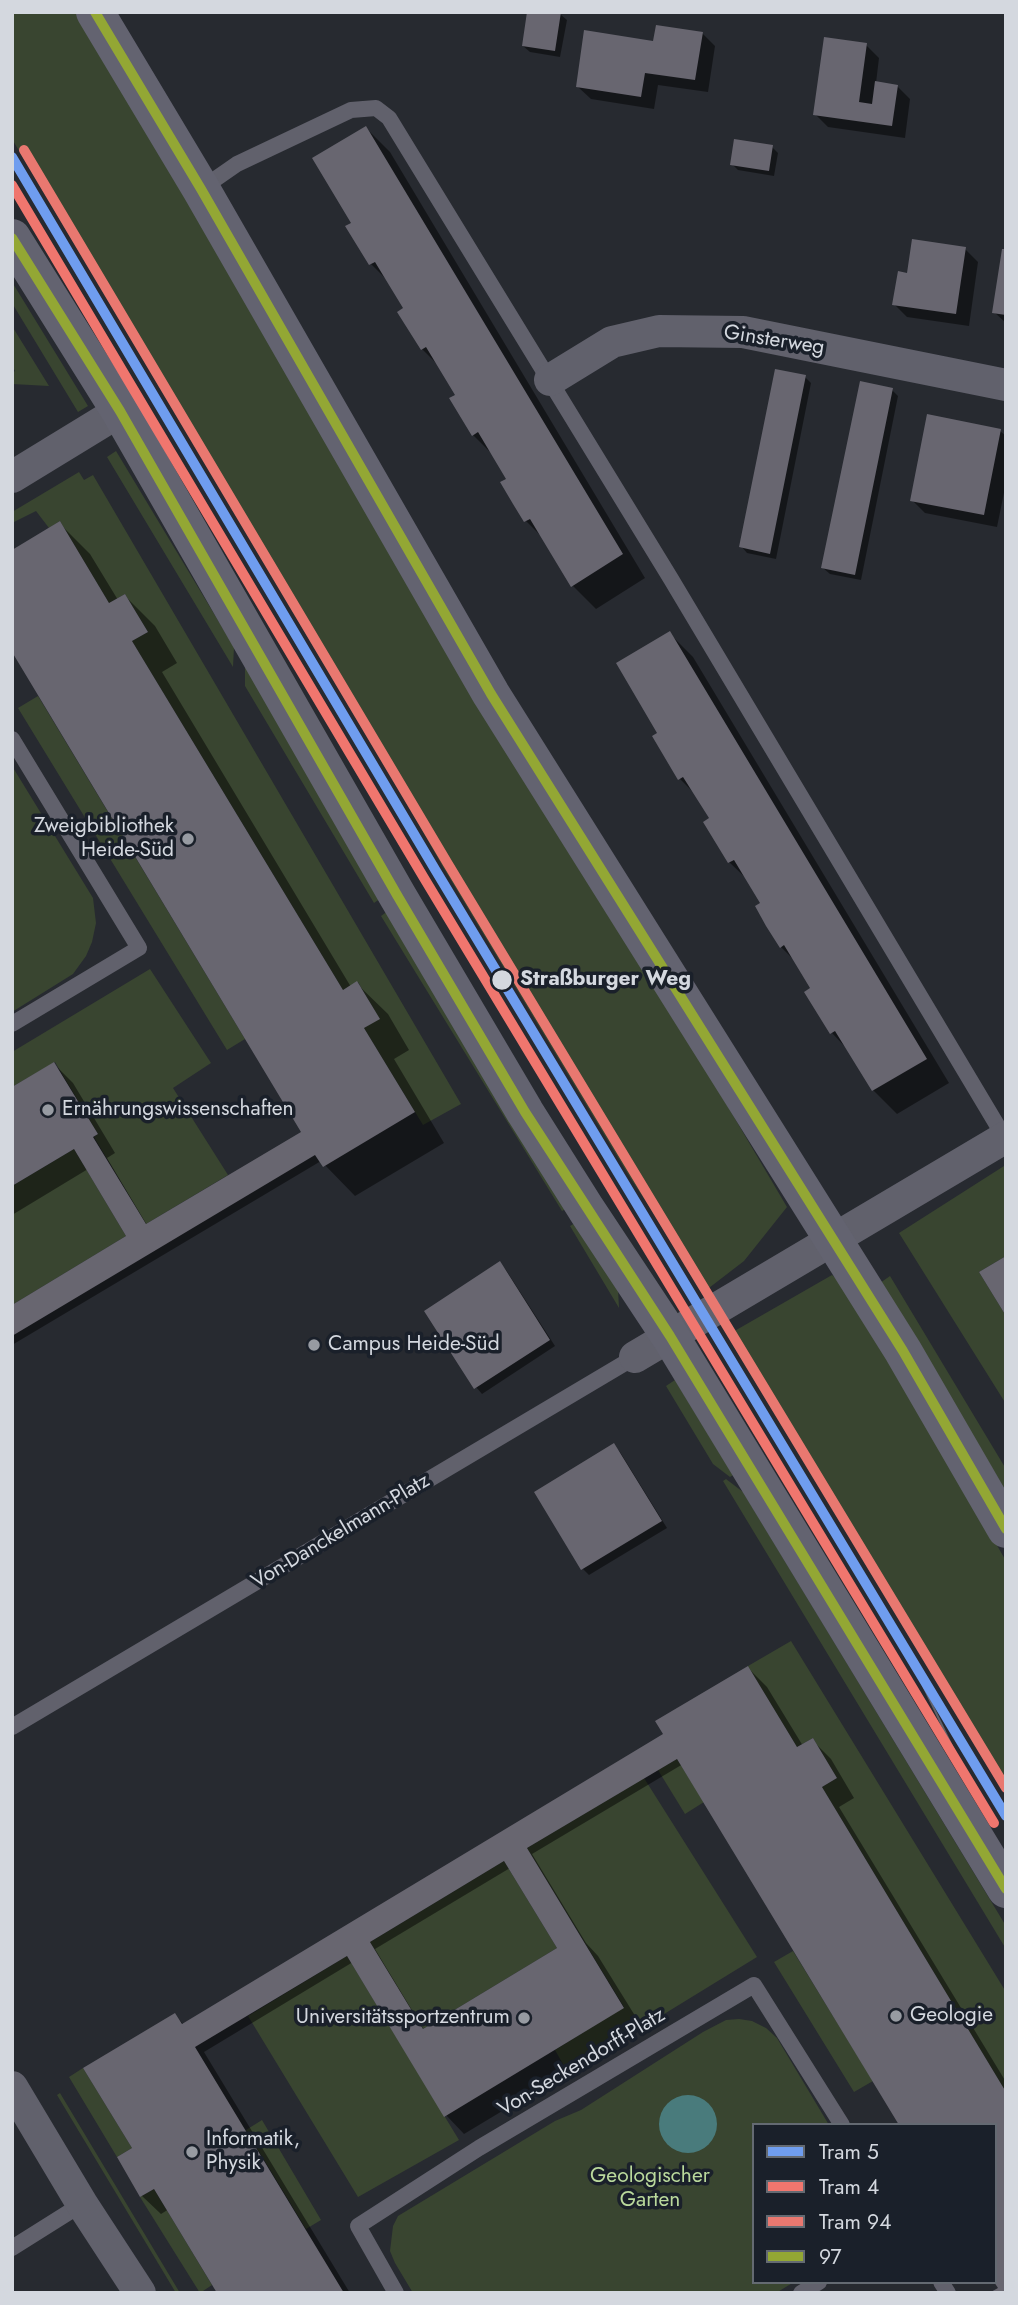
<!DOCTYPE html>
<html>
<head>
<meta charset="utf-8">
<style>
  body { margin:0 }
  #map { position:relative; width:1018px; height:2305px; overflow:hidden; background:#272a30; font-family:Jost,sans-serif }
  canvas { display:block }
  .frame { position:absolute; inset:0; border:14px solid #d4d8df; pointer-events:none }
  .legend { position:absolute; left:752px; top:2123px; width:245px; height:161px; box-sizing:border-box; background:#1a202a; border:2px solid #646a72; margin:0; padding:9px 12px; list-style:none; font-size:21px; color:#d4d8df }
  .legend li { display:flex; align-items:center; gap:14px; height:35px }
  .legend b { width:35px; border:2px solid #646a72 }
</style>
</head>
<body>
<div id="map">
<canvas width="1018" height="2305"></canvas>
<div class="frame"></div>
<ul class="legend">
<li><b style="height:9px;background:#6f9def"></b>Tram 5</li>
<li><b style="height:9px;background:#f0766e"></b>Tram 4</li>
<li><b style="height:9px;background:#e97870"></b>Tram 94</li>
<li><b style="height:9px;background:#93a734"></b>97</li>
</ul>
</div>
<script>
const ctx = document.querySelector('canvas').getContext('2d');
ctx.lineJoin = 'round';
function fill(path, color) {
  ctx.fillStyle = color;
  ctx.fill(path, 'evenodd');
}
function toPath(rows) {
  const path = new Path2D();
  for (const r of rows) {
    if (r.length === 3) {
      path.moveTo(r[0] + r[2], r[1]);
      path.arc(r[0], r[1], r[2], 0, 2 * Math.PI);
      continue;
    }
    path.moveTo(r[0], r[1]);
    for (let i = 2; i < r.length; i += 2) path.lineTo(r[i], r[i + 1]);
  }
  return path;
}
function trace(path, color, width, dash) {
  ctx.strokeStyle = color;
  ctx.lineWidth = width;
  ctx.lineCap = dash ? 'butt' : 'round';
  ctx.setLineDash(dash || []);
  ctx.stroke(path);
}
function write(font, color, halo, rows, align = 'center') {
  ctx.font = font + ' Jost,sans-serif';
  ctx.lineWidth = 7;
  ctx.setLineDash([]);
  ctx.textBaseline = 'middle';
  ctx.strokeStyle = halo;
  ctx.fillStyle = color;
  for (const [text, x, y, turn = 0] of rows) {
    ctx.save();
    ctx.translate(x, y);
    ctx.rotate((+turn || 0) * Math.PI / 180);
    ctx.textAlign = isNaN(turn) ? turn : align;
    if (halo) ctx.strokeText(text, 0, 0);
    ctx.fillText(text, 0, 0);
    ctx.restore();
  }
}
fill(toPath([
  [12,12,83,12,787,1207,744,1261,705,1291,631,1179,443,867,376,749,12,139],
  [12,282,88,406,78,412,12,303],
  [12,326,49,386,12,384,12,373,15,371,12,365],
  [116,451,234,647,233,667,107,457],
  [79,472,84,480,93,475,461,1104,423,1125,364,1028,379,1018,358,982,343,990,132,641,148,632,125,594,109,603,60,521,49,528,36,511,12,523,12,512],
  [245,665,384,896,374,903,245,686],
  [38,696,245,1039,227,1050,18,708],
  [12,766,93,898,96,923,92,942,86,956,73,974,12,1012],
  [392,908,571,1206,562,1211,381,916],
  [150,969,211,1063,173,1088,228,1175,146,1224,94,1137,98,1134,55,1062,12,1087,12,1052],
  [74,1149,126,1236,12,1305,12,1186],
  [1004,1166,1006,1256,979,1272,1006,1316,1006,1404,899,1233],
  [580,1220,618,1289,619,1308,570,1226],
  [832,1275,851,1291,1006,1561,1006,1794,871,1573,731,1333],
  [890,1276,1006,1469,1006,1491,880,1283],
  [675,1380,733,1475,730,1477,713,1464,666,1386],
  [726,1479,743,1492,1006,1926,1006,1949,723,1481],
  [791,1641,1006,1992,1006,2092,822,1787,837,1778,813,1738,797,1747,748,1666],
  [677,1759,704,1802,685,1814,658,1770],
  [644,1778,757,1957,568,2073,555,2050,624,2007,527,1848],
  [504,1861,557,1948,423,2029,370,1942],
  [793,1951,873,2081,854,2092,774,1962],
  [347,1956,459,2140,358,2197,248,2016],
  [739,2019,752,2021,766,2028,777,2038,829,2125,754,2125,754,2282,794,2282,776,2293,413,2293,395,2263,390,2251,393,2226,398,2216,555,2121,581,2110,703,2032,726,2020],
  [83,2068,132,2148,117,2157,69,2077],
  [60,2093,180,2293,176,2293,57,2095],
  [262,2120,321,2220,306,2229,246,2130],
  [154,2189,212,2285,200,2293,140,2197]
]), '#394530');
fill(toPath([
  [688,2124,29]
]), '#497b7c');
fill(toPath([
  [560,14,567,20,560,57,530,52,523,46],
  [702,33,715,46,708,92,658,85,654,109,591,99,578,87,654,43],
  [866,45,879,58,876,83,897,86,910,99,905,138,828,127,815,114],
  [366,128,390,152,645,578,596,609,573,586,545,540,526,521,508,480,493,455,473,435,457,396,440,367,422,349,405,309,390,283,371,264,348,227,354,224],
  [772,147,778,153,774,176,738,170,732,164],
  [965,249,978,262,969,326,907,317,894,304,908,275],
  [1006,251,1006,323,994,312],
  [805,377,811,383,776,559,747,553,741,546],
  [892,390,898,396,861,580,830,574,823,568],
  [1000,431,1006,436,1006,483,997,527,925,513,912,500],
  [59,523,90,554,118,600,125,596,155,626,177,663,162,672,351,987,357,984,388,1014,409,1050,394,1059,444,1143,355,1196,321,1161,12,1345,12,1308,129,1236,88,1169,12,1215,12,1089,54,1064,73,1083,115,1153,107,1158,147,1225,307,1140],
  [669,633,693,657,949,1083,897,1114,873,1090,849,1051,832,1033,807,992,812,989,796,962,781,947,763,904,750,882,729,862,711,818,697,796,680,779,660,733],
  [500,1263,506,1270,555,1346,482,1394,476,1387],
  [614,1446,620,1452,667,1528,589,1575,583,1569,536,1493],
  [748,1668,767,1687,803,1746,812,1740,831,1759,854,1798,839,1807,1006,2082,1006,2293,1000,2289,995,2125,683,1764,532,1854,586,1943,598,1956,642,2027,464,2134,446,2115,353,1962,204,2052,350,2293,219,2293,169,2209,161,2214,142,2196,134,2148,175,2015,184,2025,665,1735],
  [510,1868,559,1949,424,2030,375,1949]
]), '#0007');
fill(toPath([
  [527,12,561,12,555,51,522,46],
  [656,25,703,32,695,80,645,73,641,97,576,87,584,30,653,41],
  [824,37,867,43,859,102,872,104,875,81,898,85,892,126,813,115],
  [366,126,623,554,571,587,530,519,524,522,513,504,500,482,506,479,478,432,472,436,449,398,455,395,426,347,421,350,397,312,403,308,375,262,369,265,345,226,351,223,312,158],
  [734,139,773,145,769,171,730,165],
  [912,239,966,247,956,314,892,305,898,271,907,273],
  [1002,249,1006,249,1006,315,992,313],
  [775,369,806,375,770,554,739,547],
  [860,381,893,388,855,575,821,568],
  [927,414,1001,429,984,515,910,501],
  [60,521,109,603,125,594,148,632,132,641,343,990,357,981,380,1019,364,1028,415,1112,323,1167,315,1155,12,1336,12,1305,126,1236,74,1149,12,1186,12,1087,54,1062,98,1134,93,1137,146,1224,301,1132,12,652,12,550],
  [670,631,927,1059,872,1091,835,1031,830,1034,804,992,810,988,784,945,780,948,766,926,755,906,760,903,734,860,728,863,703,822,709,818,683,777,678,780,652,736,657,733,616,663],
  [1006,1256,1006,1316,979,1272],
  [500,1261,550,1340,474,1389,424,1311],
  [614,1443,662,1521,581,1570,534,1492],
  [748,1666,797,1747,813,1738,837,1778,822,1787,1006,2092,1006,2293,989,2293,998,2288,994,2282,995,2125,899,2125,677,1759,527,1848,624,2008,444,2117,347,1956,195,2047,344,2293,217,2293,154,2189,140,2197,117,2157,132,2148,83,2068,175,2013,182,2024,663,1734,655,1721],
  [504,1861,557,1948,423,2029,370,1942]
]), '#686670');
trace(toPath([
  [201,189,237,164,351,110,376,108,389,118,671,579,1006,1140],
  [12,739,139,948,12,1024],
  [12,1727,635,1357],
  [12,2248,82,2204],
  [941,2282,948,2293],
  [396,2293,358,2226,479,2148,754,1985,842,2125],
  [801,2293,819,2282]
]), '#61616c', 16);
trace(toPath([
  [550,380,612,342,659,331,743,332,1006,385],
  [12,477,120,411],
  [635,1357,1006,1137],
  [12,2087,82,2204,140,2293]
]), '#61616c', 32);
trace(toPath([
  [95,12,201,189,491,694,903,1351,1006,1529],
  [12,238,120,411,397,895,525,1112,586,1209,670,1336,1006,1889]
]), '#636370', 38);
trace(toPath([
  [905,1648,984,1813]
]), '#616169', 2);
trace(toPath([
  [95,12,201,189,491,694,903,1351,1006,1529],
  [12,238,120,411,397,895,525,1112,670,1336,1006,1889]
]), '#93a734', 10);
trace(toPath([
  [12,157,436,871,1006,1816]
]), '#6f9def', 10);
trace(toPath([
  [12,185,424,878,994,1823]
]), '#f0766e', 10);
trace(toPath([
  [24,150,448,864,1006,1788]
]), '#e97870', 10);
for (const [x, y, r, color] of [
  [188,839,7,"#979ba2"],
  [502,980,11,"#d4d8df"],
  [48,1110,7,"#979ba2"],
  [314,1345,7,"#979ba2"],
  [896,2016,7,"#979ba2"],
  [524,2018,7,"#979ba2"],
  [192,2152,7,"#979ba2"]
]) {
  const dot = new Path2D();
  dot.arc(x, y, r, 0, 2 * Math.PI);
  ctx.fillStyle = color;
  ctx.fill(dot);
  trace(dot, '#1a202a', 2.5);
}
write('21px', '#d4d8df', '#1a202a', [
  ["Ginsterweg",774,341,9],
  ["Von-Danckelmann-Platz",341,1532,-31],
  ["Von-Seckendorff-Platz",582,2063,-31]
]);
write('21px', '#d4d8df', '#1a202a', [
  ["Zweigbibliothek",174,827,"right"],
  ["Heide-Süd",174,851,"right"],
  ["Ernährungswissenschaften",62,1110],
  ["Campus Heide-Süd",328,1345],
  ["Geologie",910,2016],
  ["Universitätssportzentrum",510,2018,"right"],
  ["Informatik,",206,2140],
  ["Physik",206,2164]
], 'left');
write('bold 21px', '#d4d8df', '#1a202a', [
  ["Straßburger Weg",520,980]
], 'left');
write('21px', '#bad99c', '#1a202a', [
  ["Geologischer",650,2177],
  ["Garten",650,2201]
]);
</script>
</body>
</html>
